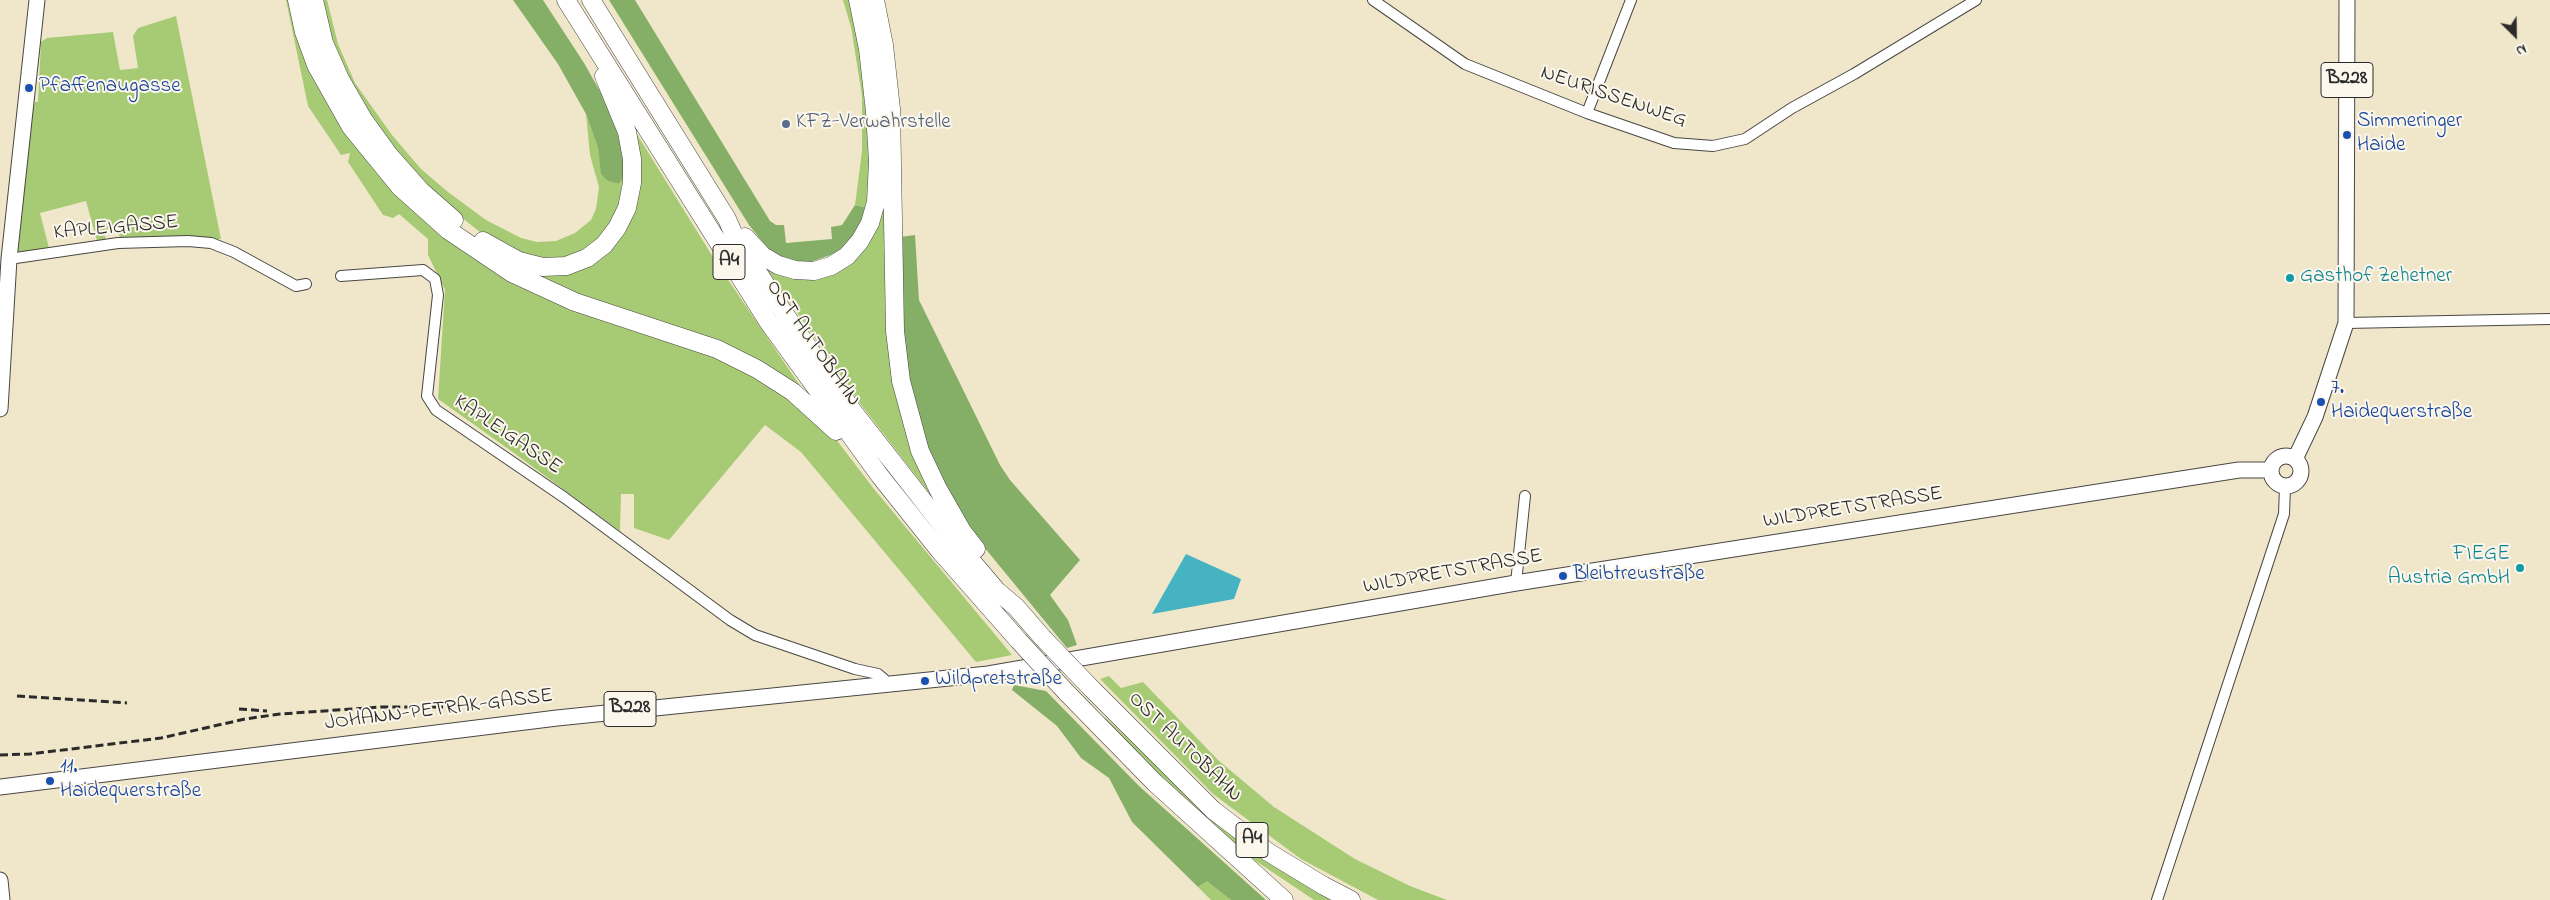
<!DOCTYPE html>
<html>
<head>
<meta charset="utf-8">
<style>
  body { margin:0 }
  #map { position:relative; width:2550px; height:900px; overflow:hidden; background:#f0e7cb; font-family:"Indie Flower",sans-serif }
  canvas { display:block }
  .north { position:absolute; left:2490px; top:10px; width:50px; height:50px; -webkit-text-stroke:4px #fbf7ec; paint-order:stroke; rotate:157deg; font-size:14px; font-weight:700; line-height:20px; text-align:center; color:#2b2b2b }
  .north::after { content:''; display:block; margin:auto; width:18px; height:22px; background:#2b2b2b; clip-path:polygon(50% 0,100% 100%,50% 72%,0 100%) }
</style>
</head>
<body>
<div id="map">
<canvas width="2550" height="900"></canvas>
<div class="north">N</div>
</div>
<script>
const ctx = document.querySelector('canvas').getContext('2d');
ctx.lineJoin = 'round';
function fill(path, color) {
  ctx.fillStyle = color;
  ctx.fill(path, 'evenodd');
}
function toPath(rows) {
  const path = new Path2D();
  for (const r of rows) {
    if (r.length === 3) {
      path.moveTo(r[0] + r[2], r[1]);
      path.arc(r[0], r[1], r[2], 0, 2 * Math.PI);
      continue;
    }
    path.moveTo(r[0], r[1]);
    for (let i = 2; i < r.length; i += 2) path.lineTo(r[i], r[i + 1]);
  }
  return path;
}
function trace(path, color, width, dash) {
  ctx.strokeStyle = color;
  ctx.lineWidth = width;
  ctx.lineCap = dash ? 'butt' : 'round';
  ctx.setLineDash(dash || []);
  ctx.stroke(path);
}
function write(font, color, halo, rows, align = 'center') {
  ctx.font = font + ' "Indie Flower",sans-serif';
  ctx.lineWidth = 4;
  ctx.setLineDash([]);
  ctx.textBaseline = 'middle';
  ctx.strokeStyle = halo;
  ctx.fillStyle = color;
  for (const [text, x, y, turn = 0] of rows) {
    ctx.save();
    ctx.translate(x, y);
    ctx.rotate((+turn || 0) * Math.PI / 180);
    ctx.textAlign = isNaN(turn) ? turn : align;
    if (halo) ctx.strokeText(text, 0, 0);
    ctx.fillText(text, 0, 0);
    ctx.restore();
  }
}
fill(toPath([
  [286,0,289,0,292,14,478,258,710,351,784,390,832,434,874,489,1012,655,976,662,801,452,765,425,669,540,634,528,634,494,621,494,620,531,514,453,438,399,445,290,428,255,428,239,399,214,393,218,383,215,348,162,350,153,341,155,308,106],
  [318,0,327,0,338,44,355,83,392,135,421,169,448,192,486,220,521,238,537,242,556,241,575,233,591,220,596,209,599,187,590,155,586,114,598,148,602,174,608,181,619,184,623,178,618,211,604,234,588,248,570,257,548,261,520,255,485,236,442,202,377,131,331,49],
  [843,0,853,0,860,34,872,165,868,208,855,205,862,151,862,96,851,27],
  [176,16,221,239,120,239,118,227,104,230,106,241,97,241,86,201,40,213,49,248,23,254,17,251,30,121,35,102,38,102,41,42,47,38,113,32,120,70,138,68,133,36,138,28],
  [316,31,424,200,479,243,556,271,625,225,630,123,716,262,805,393,581,299,477,246,392,173],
  [885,102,937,503,852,393,768,270,769,267,796,275,859,250],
  [1109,676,1121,688,1143,682,1218,760,1274,807,1355,859,1410,886,1447,900,1378,900,1301,859,1213,794,1100,679],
  [1105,717,1197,804,1335,900,1314,900,1244,853,1156,772,1108,723],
  [1207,880,1231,900,1211,900,1198,887]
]), '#a7cb74');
fill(toPath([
  [513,0,543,0,584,63,605,100,617,130,623,157,623,178,619,184,608,181,601,174,598,148,586,114,558,64],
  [609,0,635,0,770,221,776,225,784,225,786,243,832,239,831,227,842,225,855,205,868,208,855,236,836,253,808,263,796,262,772,254,749,225],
  [915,235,919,300,1000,465,1010,480,1080,560,1050,595,1068,620,1077,645,1067,648,970,530,946,493,920,431,900,340,900,237],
  [1014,685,1046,691,1139,786,1266,900,1231,900,1207,881,1198,887,1132,822,1109,778,1081,758,1057,726,1012,690]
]), '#85af66');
fill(toPath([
  [1186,554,1241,579,1234,599,1152,614]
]), '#45b3c1');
const street = toPath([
  [1373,0,1465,64,1587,113,1674,143,1713,146,1745,139,1792,108,1854,74,1976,0],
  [1587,113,1631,0],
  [9,259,118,243,188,241,211,243,234,252,296,286,306,284],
  [341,276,423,270,435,279,438,295,427,396,436,410,565,498,730,620,755,635,855,669,878,674,884,679,885,686],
  [2346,323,2550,319],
  [1516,583,1525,496],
  [2157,900,2284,514,2285,487]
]);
const primary = toPath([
  [0,409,9,259,37,0],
  [2286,471,15],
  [2295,459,2315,417,2346,323,2347,0],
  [0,787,557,718,988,674,1516,583,2239,470,2271,470],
  [0,880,2,900]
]);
const highway = toPath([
  [297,0,304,32,316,65,351,127,400,187,448,230,512,273,575,302,717,349,757,369,793,392,836,431],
  [314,0,324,43,340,79,363,119,389,155,421,191,454,220],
  [566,0,769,323,880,476,939,550,1019,641],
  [591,0,727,219,734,235,784,313,852,410,953,539,997,591,1016,607,1042,637],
  [875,0,884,45,891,109,895,331,901,381,920,451,938,489,962,531,976,549],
  [745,237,763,256,778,265,795,270,814,271,831,266,847,256,860,241,870,223,876,202,878,162,875,112,868,49,858,0],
  [483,241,519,261,543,267,566,266,587,258,604,245,617,228,627,208,632,183,632,159,627,132,604,76],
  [1091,688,1213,810,1268,852,1324,886,1351,900],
  [1066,692,1155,783,1284,900]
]);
trace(street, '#494743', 12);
trace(primary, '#494743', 17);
trace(highway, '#494743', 19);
trace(street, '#fff', 10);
trace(primary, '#fff', 15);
trace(highway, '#fff', 18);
trace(toPath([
  [17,696,127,703],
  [239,709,267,711],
  [0,755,30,754,161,738,245,719,280,714,381,707,443,707]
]), '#2b2b2b', 3, [8, 4]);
const highwayBridge = toPath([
  [1042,637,1091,688],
  [1019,641,1066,692]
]);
trace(highwayBridge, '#494743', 19, []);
trace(highwayBridge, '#fff', 18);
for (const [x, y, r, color] of [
  [29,88,5,"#1a4fb4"],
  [786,124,5,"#5c6f8a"],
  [2347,135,5,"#1a4fb4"],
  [2290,278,5,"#0f9aa8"],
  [2321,402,5,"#1a4fb4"],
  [2520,568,5,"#0f9aa8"],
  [1563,576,5,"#1a4fb4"],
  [925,681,5,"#1a4fb4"],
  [50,781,5,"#1a4fb4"]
]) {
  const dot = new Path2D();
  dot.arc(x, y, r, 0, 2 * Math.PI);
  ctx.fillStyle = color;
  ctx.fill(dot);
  trace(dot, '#fbf7ec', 2);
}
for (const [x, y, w] of [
  [2347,80,52],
  [729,262,32],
  [630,709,52],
  [1252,840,32]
]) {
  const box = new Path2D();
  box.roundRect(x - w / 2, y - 17.5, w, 35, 4);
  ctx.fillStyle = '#fbf7ec';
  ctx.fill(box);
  trace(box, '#2b2b2b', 1);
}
write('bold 20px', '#2b2b2b', null, [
  ["B228",2347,80],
  ["A4",729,262],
  ["B228",630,709],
  ["A4",1252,840]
]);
write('21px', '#164399', '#fbf7ec', [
  ["Pfaffenaugasse",39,88],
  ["Simmeringer",2357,123],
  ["Haide",2357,147],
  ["7.",2331,390],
  ["Haidequerstraße",2331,414],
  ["Bleibtreustraße",1573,576],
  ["Wildpretstraße",935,681],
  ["11.",60,769],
  ["Haidequerstraße",60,793]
], 'left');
write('21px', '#2b2b2b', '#fbf7ec', [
  ["NEURISSENWEG",1613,98,19],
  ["KAPLEIGASSE",116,229,-5],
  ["OST AUTOBAHN",812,344,55],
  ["KAPLEIGASSE",507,436,34],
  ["WILDPRETSTRASSE",1853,509,-9],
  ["WILDPRETSTRASSE",1453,573,-10],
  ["JOHANN-PETRAK-GASSE",439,711,-7],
  ["OST AUTOBAHN",1184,748,44]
]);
write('21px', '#4e5e75', '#fbf7ec', [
  ["KFZ-Verwahrstelle",796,124]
], 'left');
write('21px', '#0d838f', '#fbf7ec', [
  ["Gasthof Zehetner",2300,278],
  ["FIEGE",2510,556,"right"],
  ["Austria GmbH",2510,580,"right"]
], 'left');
</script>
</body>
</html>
